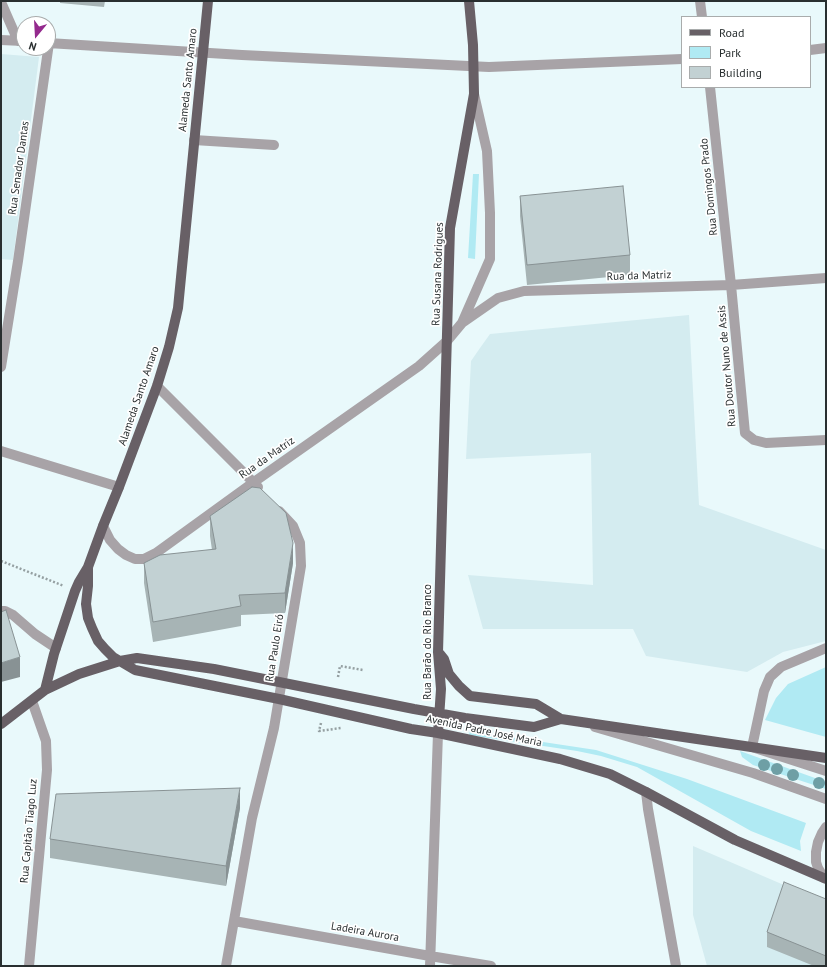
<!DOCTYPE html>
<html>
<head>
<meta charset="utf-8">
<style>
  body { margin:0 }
  #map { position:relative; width:827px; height:967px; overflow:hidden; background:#e9f9fb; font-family:"PT Sans",sans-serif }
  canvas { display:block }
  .frame { position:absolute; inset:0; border:2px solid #292f30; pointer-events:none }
  .legend { position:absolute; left:681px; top:16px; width:130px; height:72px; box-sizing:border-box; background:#fff; border:1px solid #a9acac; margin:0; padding:5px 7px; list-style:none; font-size:12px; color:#292f30 }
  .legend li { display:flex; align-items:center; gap:8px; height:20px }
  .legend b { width:20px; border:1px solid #a9acac }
  .north { position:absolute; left:16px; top:16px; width:40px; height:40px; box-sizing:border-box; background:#fff; border:1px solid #a9acac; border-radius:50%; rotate:198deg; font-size:11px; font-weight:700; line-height:16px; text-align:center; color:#292f30 }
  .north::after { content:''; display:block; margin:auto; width:14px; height:18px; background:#942a8d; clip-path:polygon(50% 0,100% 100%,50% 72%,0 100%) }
</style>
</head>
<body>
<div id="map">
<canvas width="827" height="967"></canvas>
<div class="frame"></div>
<ul class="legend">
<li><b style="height:5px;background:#686066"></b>Road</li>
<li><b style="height:11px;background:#b0eaf3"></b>Park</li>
<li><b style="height:11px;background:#c2d1d3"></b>Building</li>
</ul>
<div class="north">N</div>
</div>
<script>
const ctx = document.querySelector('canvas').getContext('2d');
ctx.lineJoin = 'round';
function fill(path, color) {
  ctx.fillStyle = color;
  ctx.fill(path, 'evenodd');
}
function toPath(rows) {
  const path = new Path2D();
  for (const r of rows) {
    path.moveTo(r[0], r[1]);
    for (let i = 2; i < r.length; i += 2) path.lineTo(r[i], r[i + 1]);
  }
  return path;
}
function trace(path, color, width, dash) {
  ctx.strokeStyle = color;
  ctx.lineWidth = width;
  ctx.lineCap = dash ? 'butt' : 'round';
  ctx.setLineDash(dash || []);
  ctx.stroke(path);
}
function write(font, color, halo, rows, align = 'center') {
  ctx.font = font + ' "PT Sans",sans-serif';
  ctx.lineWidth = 3.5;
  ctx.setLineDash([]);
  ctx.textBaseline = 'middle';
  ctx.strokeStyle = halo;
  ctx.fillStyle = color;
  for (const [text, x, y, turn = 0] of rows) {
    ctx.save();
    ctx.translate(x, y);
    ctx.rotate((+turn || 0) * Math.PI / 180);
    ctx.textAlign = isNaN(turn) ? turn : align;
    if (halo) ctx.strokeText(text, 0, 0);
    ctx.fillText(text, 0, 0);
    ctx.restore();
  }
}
fill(toPath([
  [1,54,39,57,13,260,1,259],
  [689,315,699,505,826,550,826,641,783,652,747,672,646,656,633,629,483,629,468,575,593,585,591,453,466,459,471,361,480,348,490,334],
  [693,846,826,903,826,966,795,966,792,965,788,966,707,966,693,915]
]), '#d4ecf0');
fill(toPath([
  [473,174,479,174,475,259,468,258],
  [826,667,826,737,765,720,776,698,788,684],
  [470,731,596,750,687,779,806,823,800,841,801,851,751,831,637,767,601,756,577,751,469,735],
  [740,751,826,782,826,789,753,765,742,757]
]), '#b0eaf3');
trace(toPath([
  [1,561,64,586],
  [338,677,340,666,363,670],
  [321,723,319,731,341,728]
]), '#95a0a2', 2.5, [2, 2]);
trace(toPath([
  [700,1,702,17],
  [1,2,18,41],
  [1,40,23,41],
  [48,43,242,55,489,67,682,59],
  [810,50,826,48],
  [710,87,731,285,745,433,754,440,766,443,826,440],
  [194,140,274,145],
  [462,323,498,298,524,291,731,285,826,278],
  [1,367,18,261,49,43],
  [157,386,258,487],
  [1,451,119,487],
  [103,526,110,540,118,549,126,555,135,559,144,559,156,553,254,482,419,366,447,341,462,323,490,259,490,213,487,151,474,94],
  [1,611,5,611,13,615,35,634,56,648],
  [826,648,781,667,770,677,764,691,752,747,826,771],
  [595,727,753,773,826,799],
  [646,792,648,809,676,966],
  [824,878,818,868,816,862,816,852,818,842,822,833,826,827],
  [234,921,430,956,491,966],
  [29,966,47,770,46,741,32,701],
  [226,966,252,818,274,728,301,566,300,543,293,526,279,511],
  [430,966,438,733]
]), '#a8a3a7', 10);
trace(toPath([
  [88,567,88,586,86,604,88,618,92,628,98,641,105,649,113,657,135,670,279,699,411,729,438,733,560,759,610,774,646,792,735,840,826,879],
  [440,654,444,659,449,674,459,686,470,696,536,704,561,719],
  [45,690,54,654,75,591,79,582,88,567,103,526,119,487,157,386,169,347,178,308,208,1],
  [1,724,45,690,79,674,120,661,137,658,214,669,414,709,465,718,534,727,561,719,826,758],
  [438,733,441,689,438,652,450,228,474,94,473,45,469,1]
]), '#686066', 10);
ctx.fillStyle = '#6e9fa5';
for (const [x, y] of [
  [764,765],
  [777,769],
  [793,775],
  [819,783]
]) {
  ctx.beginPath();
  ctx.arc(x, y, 6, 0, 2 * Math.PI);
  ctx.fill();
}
fill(toPath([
  [60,1,105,1,104,7,60,3],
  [520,196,630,255,630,275,527,285,520,216],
  [210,516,293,563,285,613,241,615,241,626,153,642,144,583,144,563,212,550,210,536],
  [240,808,226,886,50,858,50,839],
  [826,899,826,966,814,966,767,947,767,932]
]), '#a7b4b5');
fill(toPath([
  [293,543,293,563,285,613,285,593],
  [20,657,20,677,1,682,1,663],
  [240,788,240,808,226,886,226,866]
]), '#889294');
const building = toPath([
  [623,186,630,255,527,265,520,196,623,186],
  [252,487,260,488,286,513,293,543,285,593,239,595,241,606,153,622,144,563,160,555,216,549,210,516,252,487],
  [6,610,20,657,1,663,1,612,6,610],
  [240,788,226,866,50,839,56,794,240,788],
  [784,882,826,899,826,956,767,932,784,882]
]);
fill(building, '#c2d1d3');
trace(building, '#889294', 1);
write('11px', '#292f30', '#fff', [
  ["Alameda Santo Amaro",188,80,-84],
  ["Rua Senador Dantas",19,168,-82],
  ["Rua Domingos Prado",709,187,-96],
  ["Rua Susana Rodrigues",438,274,-88],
  ["Rua da Matriz",639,276,-2],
  ["Rua Doutor Nuno de Assis",727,366,-95],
  ["Alameda Santo Amaro",139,396,-71],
  ["Rua da Matriz",267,458,-35],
  ["Rua Barão do Rio Branco",428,642,-90],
  ["Rua Paulo Eiró",275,648,-81],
  ["Avenida Padre José Maria",484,731,12],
  ["Rua Capitão Tiago Luz",29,831,-85],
  ["Ladeira Aurora",365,932,10]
]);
</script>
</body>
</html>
